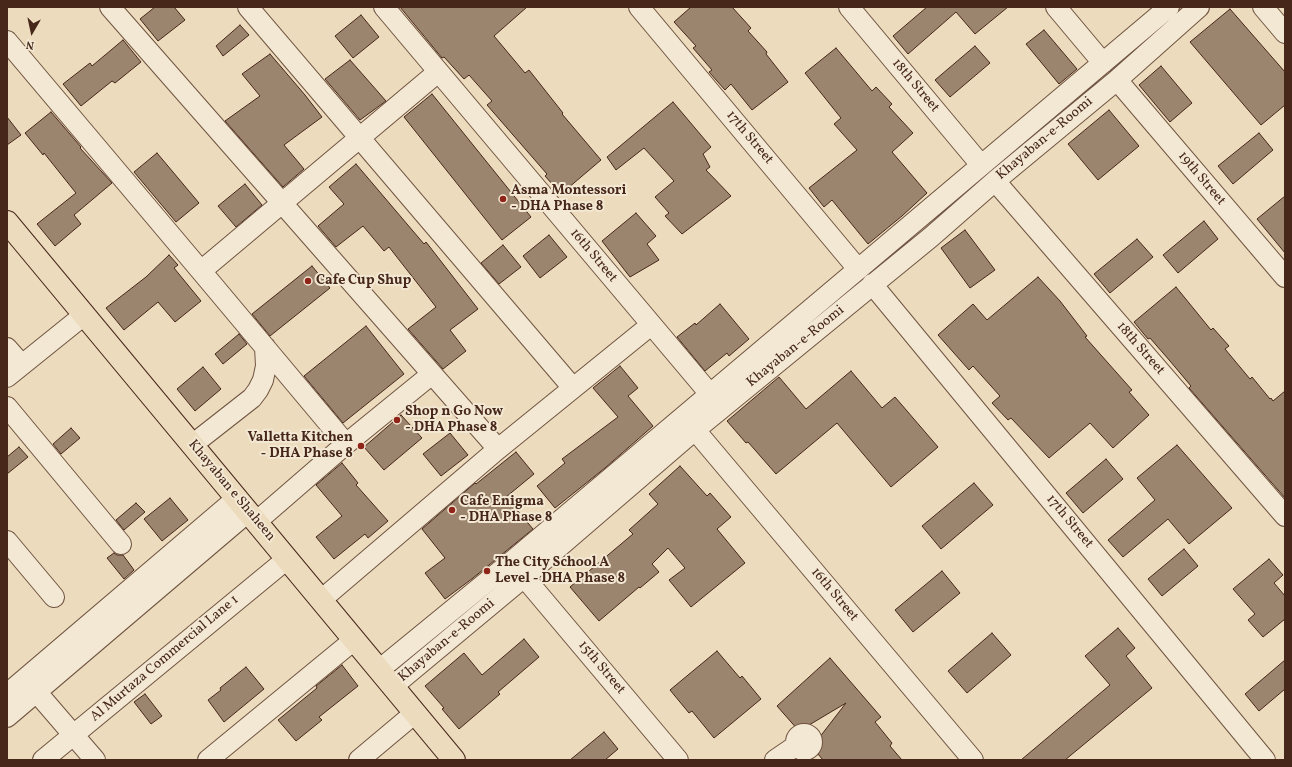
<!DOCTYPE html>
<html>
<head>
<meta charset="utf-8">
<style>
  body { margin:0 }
  #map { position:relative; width:1292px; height:767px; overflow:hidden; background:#ecdbbc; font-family:Vollkorn,serif }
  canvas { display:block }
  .frame { position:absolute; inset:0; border:8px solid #46271a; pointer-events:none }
  .north { position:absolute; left:12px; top:12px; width:40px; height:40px; -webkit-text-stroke:3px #f3e8d3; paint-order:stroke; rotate:189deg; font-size:11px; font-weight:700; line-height:16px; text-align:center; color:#46271a }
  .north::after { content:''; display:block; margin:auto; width:14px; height:18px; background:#46271a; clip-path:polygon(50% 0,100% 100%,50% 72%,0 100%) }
</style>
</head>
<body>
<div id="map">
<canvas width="1292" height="767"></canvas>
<div class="frame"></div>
<div class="north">N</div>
</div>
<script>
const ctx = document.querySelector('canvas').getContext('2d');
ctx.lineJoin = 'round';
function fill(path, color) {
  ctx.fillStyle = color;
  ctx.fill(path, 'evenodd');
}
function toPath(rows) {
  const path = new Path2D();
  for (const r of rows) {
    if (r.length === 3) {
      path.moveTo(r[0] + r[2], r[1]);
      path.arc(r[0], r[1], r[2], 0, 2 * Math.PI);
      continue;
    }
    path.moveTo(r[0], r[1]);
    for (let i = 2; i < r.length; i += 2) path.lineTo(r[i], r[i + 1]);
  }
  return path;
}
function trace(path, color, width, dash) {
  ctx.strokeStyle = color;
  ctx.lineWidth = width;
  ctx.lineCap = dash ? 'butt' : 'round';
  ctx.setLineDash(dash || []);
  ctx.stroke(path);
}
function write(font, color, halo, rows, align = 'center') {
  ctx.font = font + ' Vollkorn,serif';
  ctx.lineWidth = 4;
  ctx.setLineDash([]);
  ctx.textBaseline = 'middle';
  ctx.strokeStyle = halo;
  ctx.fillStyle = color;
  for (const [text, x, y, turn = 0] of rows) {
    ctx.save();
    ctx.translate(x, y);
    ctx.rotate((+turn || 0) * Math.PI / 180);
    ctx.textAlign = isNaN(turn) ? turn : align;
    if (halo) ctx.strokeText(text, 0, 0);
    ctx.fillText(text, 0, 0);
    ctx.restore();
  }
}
const building = toPath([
  [155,7,174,7,185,20,158,41,140,19,155,7],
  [400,7,527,7,494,36,525,73,529,70,563,113,562,114,601,160,561,194,545,176,547,174,487,105,492,101,469,75,464,79,444,57,442,58,400,7],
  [691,7,732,7,751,28,748,31,767,52,766,54,788,82,752,110,731,84,725,90,709,72,712,70,693,48,696,46,674,22,691,7],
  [927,7,1008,7,975,34,956,12,908,54,893,36,927,7],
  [1230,9,1285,72,1285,105,1261,125,1190,42,1230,9],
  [361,15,379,37,353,58,335,36,361,15],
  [240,25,249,35,223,56,216,46,240,25],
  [1044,30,1077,69,1059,84,1026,44,1044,30],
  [123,40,141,62,115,83,112,81,81,106,63,84,90,63,92,66,123,40],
  [975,46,990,63,950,97,935,80,975,46],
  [836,48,872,91,876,87,892,104,889,107,913,133,892,152,927,193,902,216,868,244,832,200,824,207,809,188,857,150,834,124,841,118,805,73,836,48],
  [270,54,305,95,322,117,284,145,304,169,283,187,225,121,260,96,242,74,270,54],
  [350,60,386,101,360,120,325,79,350,60],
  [1161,66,1192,103,1170,122,1139,85,1161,66],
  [432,94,531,217,502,240,404,117,432,94],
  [673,102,711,147,703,154,710,167,706,170,731,196,682,234,665,216,669,213,655,197,674,181,644,148,616,170,607,157,673,102],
  [1109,110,1139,146,1098,180,1068,144,1109,110],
  [51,112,81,147,80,148,112,183,74,215,81,224,55,246,37,224,76,193,44,153,43,155,25,133,51,112],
  [7,117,21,135,7,145,7,117],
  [1259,133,1273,150,1233,184,1218,166,1259,133],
  [157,153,199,203,176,222,134,172,157,153],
  [356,164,424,244,426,242,478,309,450,330,466,351,443,369,408,329,436,307,389,247,384,251,363,226,336,247,318,226,344,204,329,187,356,164],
  [245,184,262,205,236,227,218,206,245,184],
  [1285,196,1285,253,1257,219,1285,196],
  [636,213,656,236,647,244,659,260,630,277,602,241,636,213],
  [1204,221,1218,239,1178,273,1163,255,1204,221],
  [965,230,995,270,970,288,941,248,965,230],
  [549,235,567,257,540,278,523,256,549,235],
  [1137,239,1153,257,1110,293,1094,274,1137,239],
  [503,245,521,267,499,284,481,263,503,245],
  [169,255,178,265,174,268,201,301,175,322,158,302,124,330,106,308,146,277,169,255],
  [312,266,330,288,270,336,252,314,312,266],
  [1038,277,1060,301,1087,336,1085,337,1132,390,1129,392,1149,415,1113,448,1090,423,1049,458,1011,418,1008,420,992,403,1000,396,973,366,969,370,938,335,973,304,987,320,1038,277],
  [1176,287,1211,330,1213,328,1229,346,1225,349,1250,379,1252,377,1270,399,1271,398,1273,401,1285,391,1285,498,1189,388,1191,386,1170,361,1150,338,1148,339,1134,322,1176,287],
  [720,304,749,339,729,356,727,353,705,371,677,337,695,323,696,325,720,304],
  [366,326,404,374,343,423,304,376,366,326],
  [239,334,247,344,223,364,215,354,239,334],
  [620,366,638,388,628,396,653,426,605,468,555,508,537,486,565,463,562,459,618,417,593,388,620,366],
  [203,367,221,389,195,411,177,389,203,367],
  [851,371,882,408,895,397,938,447,891,487,837,423,776,474,748,442,746,443,727,421,779,377,806,409,851,371],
  [401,415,422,438,384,470,364,447,401,415],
  [71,428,80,438,61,454,53,444,71,428],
  [450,433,468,455,441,476,423,454,450,433],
  [1177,445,1232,508,1189,544,1168,519,1123,557,1108,540,1155,500,1137,478,1177,445],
  [19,447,28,457,7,474,7,457,19,447],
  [516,452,534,474,506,497,533,529,473,578,445,599,425,573,445,558,422,529,475,483,476,484,516,452],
  [1106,459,1123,479,1083,513,1066,493,1106,459],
  [342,463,358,483,356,485,388,521,368,538,365,534,334,559,316,537,342,516,316,485,342,463],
  [680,466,707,496,710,493,731,517,717,529,745,563,691,607,669,580,685,568,668,548,652,564,659,572,640,588,639,587,599,621,570,587,633,534,629,530,658,504,649,494,680,466],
  [974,483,993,505,941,549,922,526,974,483],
  [170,498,188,520,162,541,144,519,170,498],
  [136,503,145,512,124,530,116,520,136,503],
  [1184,549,1198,566,1162,596,1148,579,1184,549],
  [114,553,117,555,123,555,134,570,124,579,107,558,114,553],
  [1269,559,1283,575,1274,583,1285,596,1285,619,1263,637,1248,620,1255,614,1233,589,1269,559],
  [942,571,960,593,913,632,895,610,942,571],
  [1118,628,1135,648,1126,656,1152,688,1065,760,1021,760,1110,685,1085,656,1118,628],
  [992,633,1011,655,967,693,948,671,992,633],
  [524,639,539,657,498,692,500,694,459,729,442,709,444,708,425,686,464,653,482,675,524,639],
  [717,651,740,678,742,676,761,699,714,738,692,711,689,713,670,690,717,651],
  [830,658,881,717,875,722,892,743,890,746,902,760,823,760,812,747,846,703,799,731,777,706,830,658],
  [1285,660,1285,689,1259,711,1245,694,1285,660],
  [342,665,358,686,319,717,322,720,296,741,278,720,317,688,316,686,342,665],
  [246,667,264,689,224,722,208,700,221,690,220,688,246,667],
  [145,694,162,716,151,724,134,702,145,694],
  [604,732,618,749,605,760,570,760,604,732]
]);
fill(building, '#9c856e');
trace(building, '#46271a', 1);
const minor = toPath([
  [110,7,498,449],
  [248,7,573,388],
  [384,7,710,394],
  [639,7,858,269],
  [849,7,981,165],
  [1056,7,1103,63],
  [1263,7,1285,33],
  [7,41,201,271,438,72],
  [1117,80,1285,277],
  [995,181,1285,516],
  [201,271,346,444],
  [872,284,1265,760],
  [7,348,22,365],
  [7,377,84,315],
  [7,407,121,544],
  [695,430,973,760],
  [192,445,252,398,258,390,263,380,266,366,265,347],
  [256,522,346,444,432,374],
  [7,541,54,597],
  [524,577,678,760],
  [321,600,498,449,651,325],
  [379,670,511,562,1169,7],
  [27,681,95,760],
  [393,686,524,577,695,430,931,237,995,181,1117,80,1199,7],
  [7,694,237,498],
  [7,717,248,512],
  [804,742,8],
  [43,760,287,559],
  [208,760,354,640],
  [359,760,415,713],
  [775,760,797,745]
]);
const major = toPath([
  [7,222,454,760]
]);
trace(minor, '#705442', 22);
trace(major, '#46271a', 24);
trace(minor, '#f3e8d3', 20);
trace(major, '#ecdbbc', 22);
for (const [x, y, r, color] of [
  [503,199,4,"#8f2418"],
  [308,281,4,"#8f2418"],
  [397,420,4,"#8f2418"],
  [361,446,4,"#8f2418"],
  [452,510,4,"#8f2418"],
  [487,571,4,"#8f2418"]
]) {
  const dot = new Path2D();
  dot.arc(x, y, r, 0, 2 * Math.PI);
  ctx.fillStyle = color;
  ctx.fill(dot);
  trace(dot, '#f3e8d3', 1.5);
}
write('14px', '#46271a', '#f3e8d3', [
  ["18th Street",915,86,50],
  ["17th Street",749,138,50],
  ["Khayaban-e-Roomi",1045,139,-40],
  ["19th Street",1201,179,50],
  ["16th Street",593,256,50],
  ["Khayaban-e-Roomi",796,347,-39],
  ["18th Street",1140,349,49],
  ["Khayaban e Shaheen",231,491,50],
  ["17th Street",1069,522,50],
  ["16th Street",834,595,50],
  ["Khayaban-e-Roomi",447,641,-40],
  ["Al Murtaza Commercial Lane 1",165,659,-40],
  ["15th Street",601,668,50]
]);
write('bold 14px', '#46271a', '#f3e8d3', [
  ["Asma Montessori",511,191],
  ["- DHA Phase 8",511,207],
  ["Cafe Cup Shup",316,281],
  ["Shop n Go Now",405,412],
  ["- DHA Phase 8",405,428],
  ["Valletta Kitchen",353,438,"right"],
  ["- DHA Phase 8",353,454,"right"],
  ["Cafe Enigma",460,502],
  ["- DHA Phase 8",460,518],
  ["The City School A",495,563],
  ["Level - DHA Phase 8",495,579]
], 'left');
</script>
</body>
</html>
